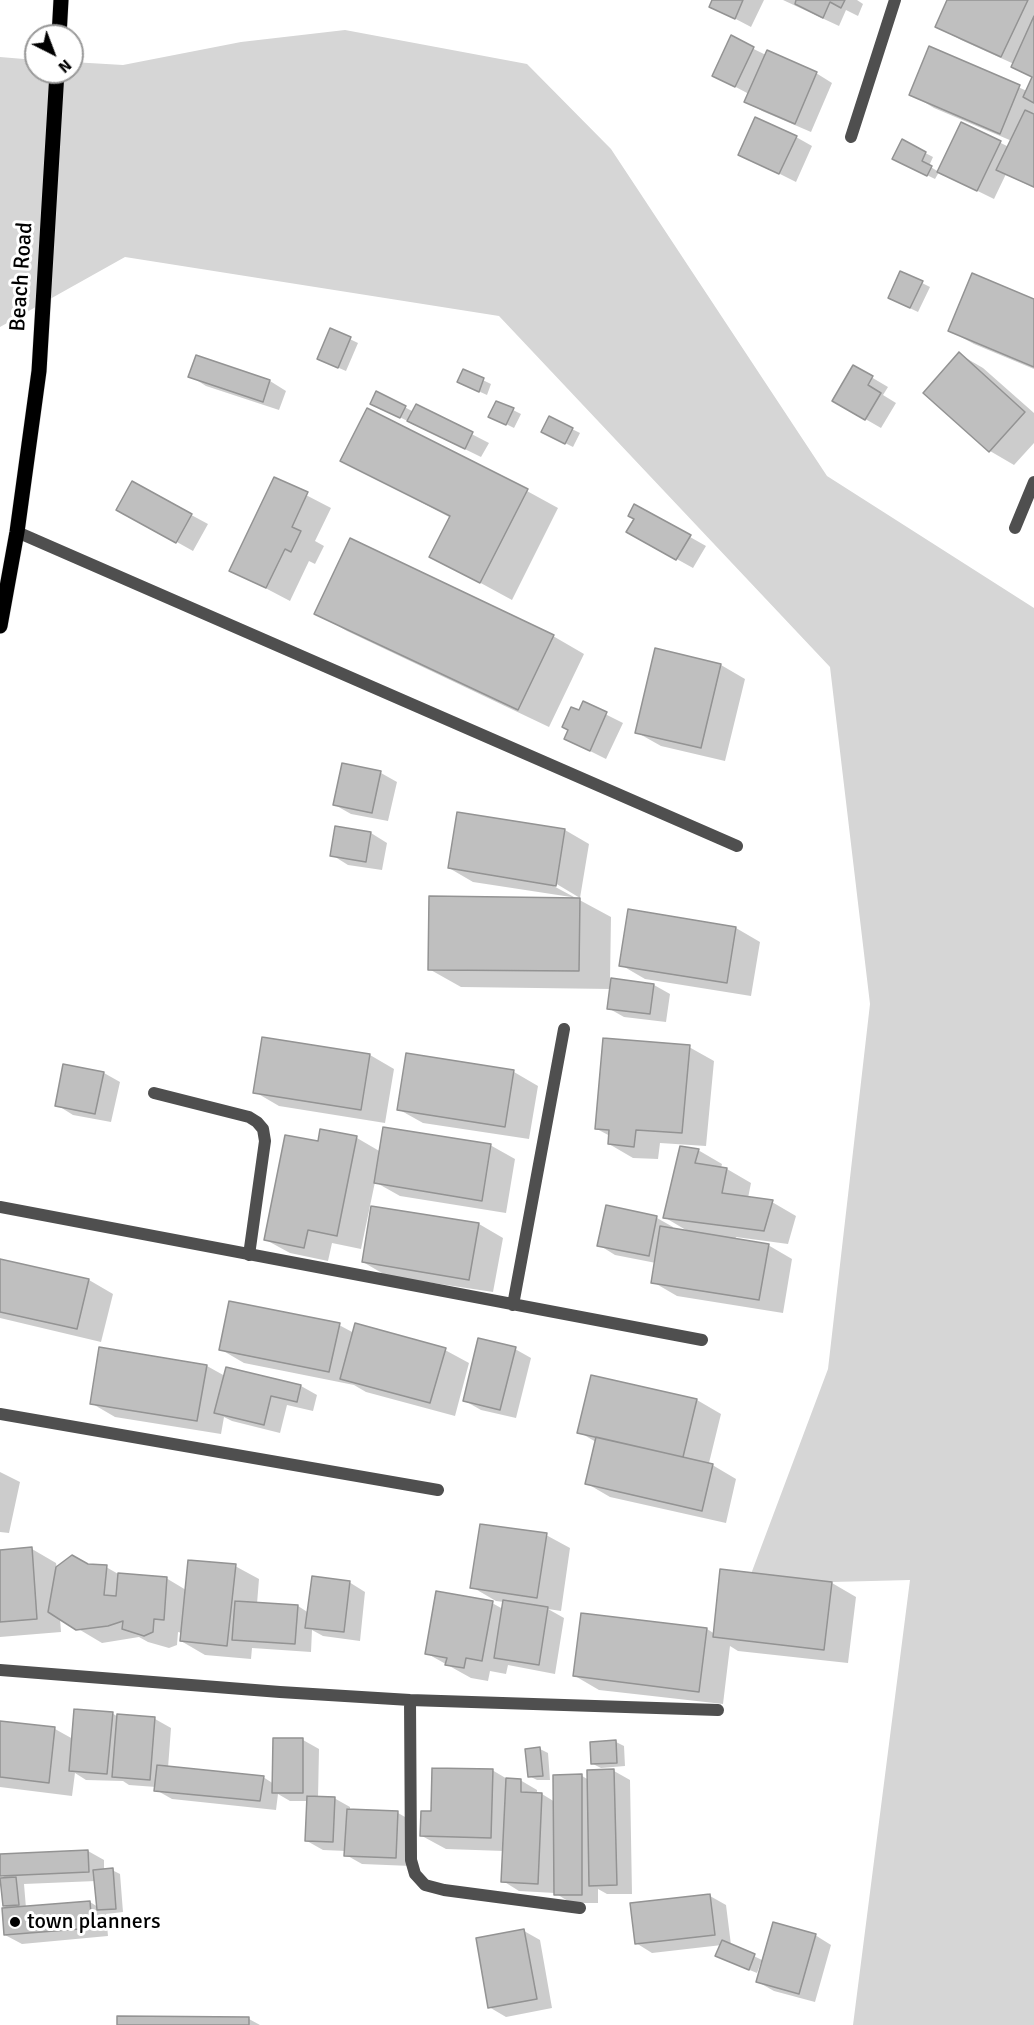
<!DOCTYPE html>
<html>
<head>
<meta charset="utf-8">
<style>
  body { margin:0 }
  #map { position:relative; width:1034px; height:2025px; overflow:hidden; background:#fff; font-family:Signika,sans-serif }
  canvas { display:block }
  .north { position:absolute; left:24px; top:24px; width:60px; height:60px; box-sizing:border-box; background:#fff; border:2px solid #999; border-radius:50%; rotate:138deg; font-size:16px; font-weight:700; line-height:24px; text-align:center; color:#000 }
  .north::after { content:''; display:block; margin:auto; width:21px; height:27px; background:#000; clip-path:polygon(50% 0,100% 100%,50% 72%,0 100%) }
</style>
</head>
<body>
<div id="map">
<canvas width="1034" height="2025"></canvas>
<div class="north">N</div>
</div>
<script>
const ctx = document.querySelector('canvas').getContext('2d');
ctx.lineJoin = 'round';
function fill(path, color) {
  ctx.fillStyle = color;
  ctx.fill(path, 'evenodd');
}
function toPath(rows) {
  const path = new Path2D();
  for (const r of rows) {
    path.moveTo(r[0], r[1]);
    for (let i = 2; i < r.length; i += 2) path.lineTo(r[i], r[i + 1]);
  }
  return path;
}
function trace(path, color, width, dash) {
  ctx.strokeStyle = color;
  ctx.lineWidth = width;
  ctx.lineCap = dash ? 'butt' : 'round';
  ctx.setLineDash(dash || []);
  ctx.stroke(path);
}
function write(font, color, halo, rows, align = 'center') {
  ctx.font = font + ' Signika,sans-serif';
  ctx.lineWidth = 6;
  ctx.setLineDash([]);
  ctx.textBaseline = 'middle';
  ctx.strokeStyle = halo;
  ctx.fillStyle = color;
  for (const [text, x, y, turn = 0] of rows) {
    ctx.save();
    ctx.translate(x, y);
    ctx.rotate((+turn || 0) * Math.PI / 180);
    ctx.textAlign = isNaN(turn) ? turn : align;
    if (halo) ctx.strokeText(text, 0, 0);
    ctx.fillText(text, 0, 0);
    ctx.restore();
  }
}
fill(toPath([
  [345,30,527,64,611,149,827,476,1034,608,1034,2025,853,2025,910,1580,832,1582,751,1574,828,1369,870,1004,830,667,499,316,125,257,0,327,0,57,36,60,36,72,72,72,72,62,123,65,241,42]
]), '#d6d6d6');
fill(toPath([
  [713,0,764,0,751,27,711,6],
  [783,0,857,0,863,4,858,16,846,10,839,26],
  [949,0,1034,0,1034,188,1006,174,994,199,939,172,962,124,1009,147,1012,141,934,108,911,94,930,48,1027,91,1033,78,1013,67,1014,64,961,40,937,26],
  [731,38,766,55,816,73,832,83,811,132,762,111,746,101,749,94,713,75],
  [796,137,812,146,796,182,740,154],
  [902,141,933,157,929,166,939,172,935,179,902,163],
  [922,283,930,287,918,312,897,302],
  [1034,300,1034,369,974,344,950,331],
  [331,330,358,343,346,371,318,359],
  [959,354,983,368,1034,413,1034,443,1014,465,990,451,925,393],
  [854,367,888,387,883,395,896,403,881,428,834,401],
  [464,371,491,384,487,395,467,386],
  [190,376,270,381,286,391,279,410,206,386],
  [377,393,414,412,417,406,489,443,481,457,379,407],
  [367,410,527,491,558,508,512,600,431,556,451,518,342,460],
  [513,410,521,414,514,428,496,419],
  [572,429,580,433,573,447,551,436],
  [275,479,331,508,315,541,324,546,315,564,309,561,290,601,231,570],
  [132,483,208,524,193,551,134,518],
  [635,506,706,546,693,568,628,532,636,519],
  [316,613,553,636,584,654,549,727,347,631],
  [656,650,721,665,745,679,725,761,661,746,636,732],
  [583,703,623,723,606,759,566,739],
  [343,765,381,773,397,782,388,821,351,814,335,805],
  [458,813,565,830,589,844,580,898,550,880,548,883,611,917,610,980,654,985,670,994,666,1022,624,1017,608,1008,611,989,461,987,429,969,571,899,571,897,473,882,449,868],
  [337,828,371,833,387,843,382,870,348,865,332,855],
  [736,928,760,942,751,996,645,979,621,965],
  [689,1047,714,1061,706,1146,660,1143,658,1159,633,1158,609,1144,610,1136,597,1129],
  [370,1055,394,1069,385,1123,279,1106,255,1092],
  [64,1065,104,1073,120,1082,111,1122,73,1115,57,1105],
  [514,1072,538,1086,529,1139,423,1123,398,1109],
  [357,1138,381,1152,490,1145,515,1159,506,1213,400,1196,375,1182,361,1249,332,1243,328,1261,290,1253,266,1240,319,1143],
  [698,1150,722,1164,721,1168,727,1169,751,1183,748,1198,772,1202,796,1216,788,1244,736,1237,735,1240,768,1245,792,1259,783,1313,677,1296,653,1282,656,1263,615,1255,599,1245,607,1207,657,1218,673,1227,672,1230,691,1233,664,1217],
  [479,1224,503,1238,493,1292,387,1276,363,1262],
  [0,1261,89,1280,113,1294,101,1342,0,1318],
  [339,1325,354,1333,445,1350,469,1363,455,1416,366,1392,354,1385,244,1363,220,1349],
  [515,1349,531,1358,516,1418,481,1410,465,1401],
  [207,1366,225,1376,301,1386,317,1395,313,1411,287,1405,280,1433,232,1421,224,1417,221,1434,115,1417,91,1403],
  [697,1400,721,1414,709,1463,736,1479,726,1523,610,1497,586,1483,596,1442,579,1432],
  [0,1472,20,1482,9,1533,0,1532],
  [546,1535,570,1548,561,1611,548,1609,564,1618,555,1674,508,1665,506,1674,490,1671,488,1681,471,1678,426,1653,492,1603,503,1609,504,1602,496,1601,472,1587],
  [32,1549,56,1563,57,1569,87,1566,106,1567,120,1575,166,1578,186,1590,235,1566,259,1579,257,1604,298,1606,309,1613,349,1582,365,1592,360,1641,323,1636,312,1630,311,1652,252,1648,251,1659,205,1655,181,1641,182,1633,178,1632,177,1645,169,1648,148,1642,139,1637,102,1643,60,1618,61,1632,0,1637,0,1551],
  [832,1583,856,1597,848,1663,738,1651,730,1646,723,1704,599,1690,575,1676,707,1629,715,1634],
  [112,1713,118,1717,155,1719,171,1728,168,1768,263,1777,274,1784,303,1740,319,1749,318,1798,334,1798,350,1807,350,1810,398,1813,414,1822,411,1866,362,1864,346,1855,346,1851,323,1850,307,1841,308,1801,290,1801,278,1794,276,1810,172,1799,156,1790,156,1787,129,1785,123,1781,86,1780,75,1773,72,1796,0,1787,0,1723,55,1729,73,1739],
  [616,1742,624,1746,625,1766,601,1768,593,1764],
  [540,1749,548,1753,550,1780,537,1780,529,1776],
  [492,1770,509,1780,520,1780,537,1790,537,1794,542,1794,555,1802,582,1776,589,1780,614,1771,630,1780,632,1894,607,1894,598,1889,598,1903,571,1903,555,1893,519,1891,503,1881,504,1851,446,1849,422,1836,433,1813],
  [88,1851,104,1860,104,1870,112,1870,120,1874,123,1912,106,1914,108,1936,22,1944,5,1935,11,1909,4,1906,8,1879,1,1875,0,1855],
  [96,1881,98,1907,90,1902,26,1908,24,1884],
  [710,1896,726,1905,731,1945,764,1961,815,1935,831,1945,815,2002,774,1991,758,1982,763,1963,761,1962,757,1973,725,1960,722,1945,652,1953,636,1943],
  [524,1931,540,1940,552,2008,506,2017,489,2007],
  [249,2019,260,2025,119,2025]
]), '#0003');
const building = toPath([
  [712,0,743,0,735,19,709,7,712,0],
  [796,0,845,0,841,8,830,2,823,18,795,4,796,0],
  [947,0,1028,0,1001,57,935,27,947,0],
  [1034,16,1034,103,1023,97,1032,77,1011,67,1034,16],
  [731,35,754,47,735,87,712,76,731,35],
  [929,46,1020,85,1000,134,909,95,929,46],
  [767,50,817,72,795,124,744,102,767,50],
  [1025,110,1034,114,1034,187,996,170,1025,110],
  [755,117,797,136,779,174,738,155,755,117],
  [961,122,1001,141,977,191,937,172,961,122],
  [902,139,926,152,922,161,932,166,927,176,892,159,902,139],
  [900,271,923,281,910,308,888,298,900,271],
  [972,273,1034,299,1034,367,948,331,972,273],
  [330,328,351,337,338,368,317,359,330,328],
  [959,352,1025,412,989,452,923,393,959,352],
  [196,355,270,380,263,402,188,377,196,355],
  [853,365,873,376,868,385,881,393,865,420,832,401,853,365],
  [463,369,484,378,479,392,457,382,463,369],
  [376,391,406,406,400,418,370,404,376,391],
  [496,401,514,408,506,425,488,417,496,401],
  [416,404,473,432,465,449,407,421,416,404],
  [367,408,528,489,480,583,429,557,450,516,340,461,367,408],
  [549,416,573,428,565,444,541,432,549,416],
  [274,477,308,492,292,527,301,531,291,552,285,549,266,588,229,571,274,477],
  [132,481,192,514,176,543,116,510,132,481],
  [634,504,691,535,676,560,626,532,634,519,628,516,634,504],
  [350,538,554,635,518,710,314,614,350,538],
  [655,648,721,664,701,748,635,733,655,648],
  [583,701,607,712,590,751,564,739,568,730,562,727,571,707,579,710,583,701],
  [342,763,381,771,372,813,333,805,342,763],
  [457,812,565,829,556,886,448,868,457,812],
  [335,826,371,832,366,862,330,856,335,826],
  [429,896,580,898,579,971,428,970,429,896],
  [628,909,736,927,727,983,619,966,628,909],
  [611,978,654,984,650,1014,607,1009,611,978],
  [262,1037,370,1054,361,1110,253,1093,262,1037],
  [603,1038,690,1045,682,1133,636,1130,634,1147,608,1144,609,1130,595,1129,603,1038],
  [406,1053,514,1070,505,1127,397,1110,406,1053],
  [63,1064,104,1072,95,1114,55,1106,63,1064],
  [383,1127,491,1144,482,1201,374,1183,383,1127],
  [320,1129,357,1136,337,1236,308,1230,304,1248,264,1240,285,1135,318,1141,320,1129],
  [680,1146,699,1149,695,1163,727,1168,722,1193,773,1200,764,1231,663,1218,680,1146],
  [606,1205,657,1216,649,1256,597,1246,606,1205],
  [371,1206,479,1223,469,1280,362,1262,371,1206],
  [660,1226,769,1244,759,1300,651,1283,660,1226],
  [0,1259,89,1279,77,1329,0,1312,0,1259],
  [229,1301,340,1323,329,1372,219,1350,229,1301],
  [355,1323,446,1348,430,1403,340,1379,355,1323],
  [478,1338,516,1347,500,1410,463,1401,478,1338],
  [99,1347,207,1365,197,1421,90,1404,99,1347],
  [226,1367,301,1385,297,1402,271,1396,264,1425,214,1413,226,1367],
  [591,1375,697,1399,683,1457,577,1433,591,1375],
  [596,1437,713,1464,702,1511,585,1484,596,1437],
  [480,1524,547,1533,537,1598,470,1588,480,1524],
  [32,1547,37,1619,0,1622,0,1550,32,1547],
  [72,1555,88,1564,107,1565,104,1595,116,1596,118,1573,167,1577,164,1620,154,1619,153,1632,144,1636,122,1629,123,1621,108,1626,76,1630,48,1612,56,1567,72,1555],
  [188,1560,236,1564,227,1646,180,1641,188,1560],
  [720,1569,832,1582,824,1650,713,1637,720,1569],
  [312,1576,350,1581,344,1632,305,1628,312,1576],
  [436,1591,493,1601,482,1661,466,1658,464,1668,445,1665,447,1658,425,1654,436,1591],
  [503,1600,548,1607,539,1665,494,1658,503,1600],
  [235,1601,298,1605,295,1644,232,1640,235,1601],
  [581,1613,707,1628,699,1692,573,1676,581,1613],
  [74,1709,113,1712,107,1774,69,1771,74,1709],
  [117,1714,155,1717,150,1780,112,1777,117,1714],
  [0,1721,55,1727,49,1783,0,1777,0,1721],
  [273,1738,303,1738,303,1793,272,1793,273,1738],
  [616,1740,617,1763,591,1764,590,1742,616,1740],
  [540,1747,543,1776,528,1777,525,1749,540,1747],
  [157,1765,264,1776,260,1801,154,1791,157,1765],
  [432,1768,493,1769,491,1838,420,1836,421,1811,431,1811,432,1768],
  [614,1769,617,1885,589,1886,587,1770,614,1769],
  [582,1774,582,1895,554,1895,553,1775,582,1774],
  [506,1778,521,1779,521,1792,542,1793,538,1884,501,1882,506,1778],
  [307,1796,335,1797,333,1842,305,1841,307,1796],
  [347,1809,398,1811,396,1858,344,1856,347,1809],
  [88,1850,89,1872,0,1876,0,1854,88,1850],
  [113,1868,116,1909,97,1910,93,1870,113,1868],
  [16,1877,19,1905,3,1906,0,1878,16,1877],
  [710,1894,715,1935,635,1944,630,1903,710,1894],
  [90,1901,92,1928,4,1935,2,1908,90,1901],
  [773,1922,816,1934,799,1994,756,1982,773,1922],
  [524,1929,537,1999,488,2008,476,1938,524,1929],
  [722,1940,755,1954,749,1970,715,1956,722,1940],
  [117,2016,249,2017,249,2025,117,2025,117,2016]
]);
fill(building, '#bfbfbf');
trace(building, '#939393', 1.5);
const primary = toPath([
  [59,36,61,0],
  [0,626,17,532,39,371,57,72]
]);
trace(primary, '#dbdbdb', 16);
trace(toPath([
  [154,1093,249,1117,257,1122,263,1129,265,1141,249,1255]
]), '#4f4f4f', 12);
trace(toPath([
  [851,137,895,0],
  [1015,528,1034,482],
  [17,532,737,846],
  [0,1207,702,1340],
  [513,1305,564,1029],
  [0,1414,438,1490],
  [0,1670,280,1692,410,1700,718,1710],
  [410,1700,411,1860,415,1874,425,1885,444,1890,580,1908]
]), '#4f4f4f', 12);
trace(primary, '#000', 15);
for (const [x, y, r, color] of [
  [15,1922,6,"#000"]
]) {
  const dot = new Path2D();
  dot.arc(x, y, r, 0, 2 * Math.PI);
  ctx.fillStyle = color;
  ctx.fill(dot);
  trace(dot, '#fff', 2);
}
write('22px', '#000', '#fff', [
  ["Beach Road",22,277,-86]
]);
write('22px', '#000', '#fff', [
  ["town planners",27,1922]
], 'left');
</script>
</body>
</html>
